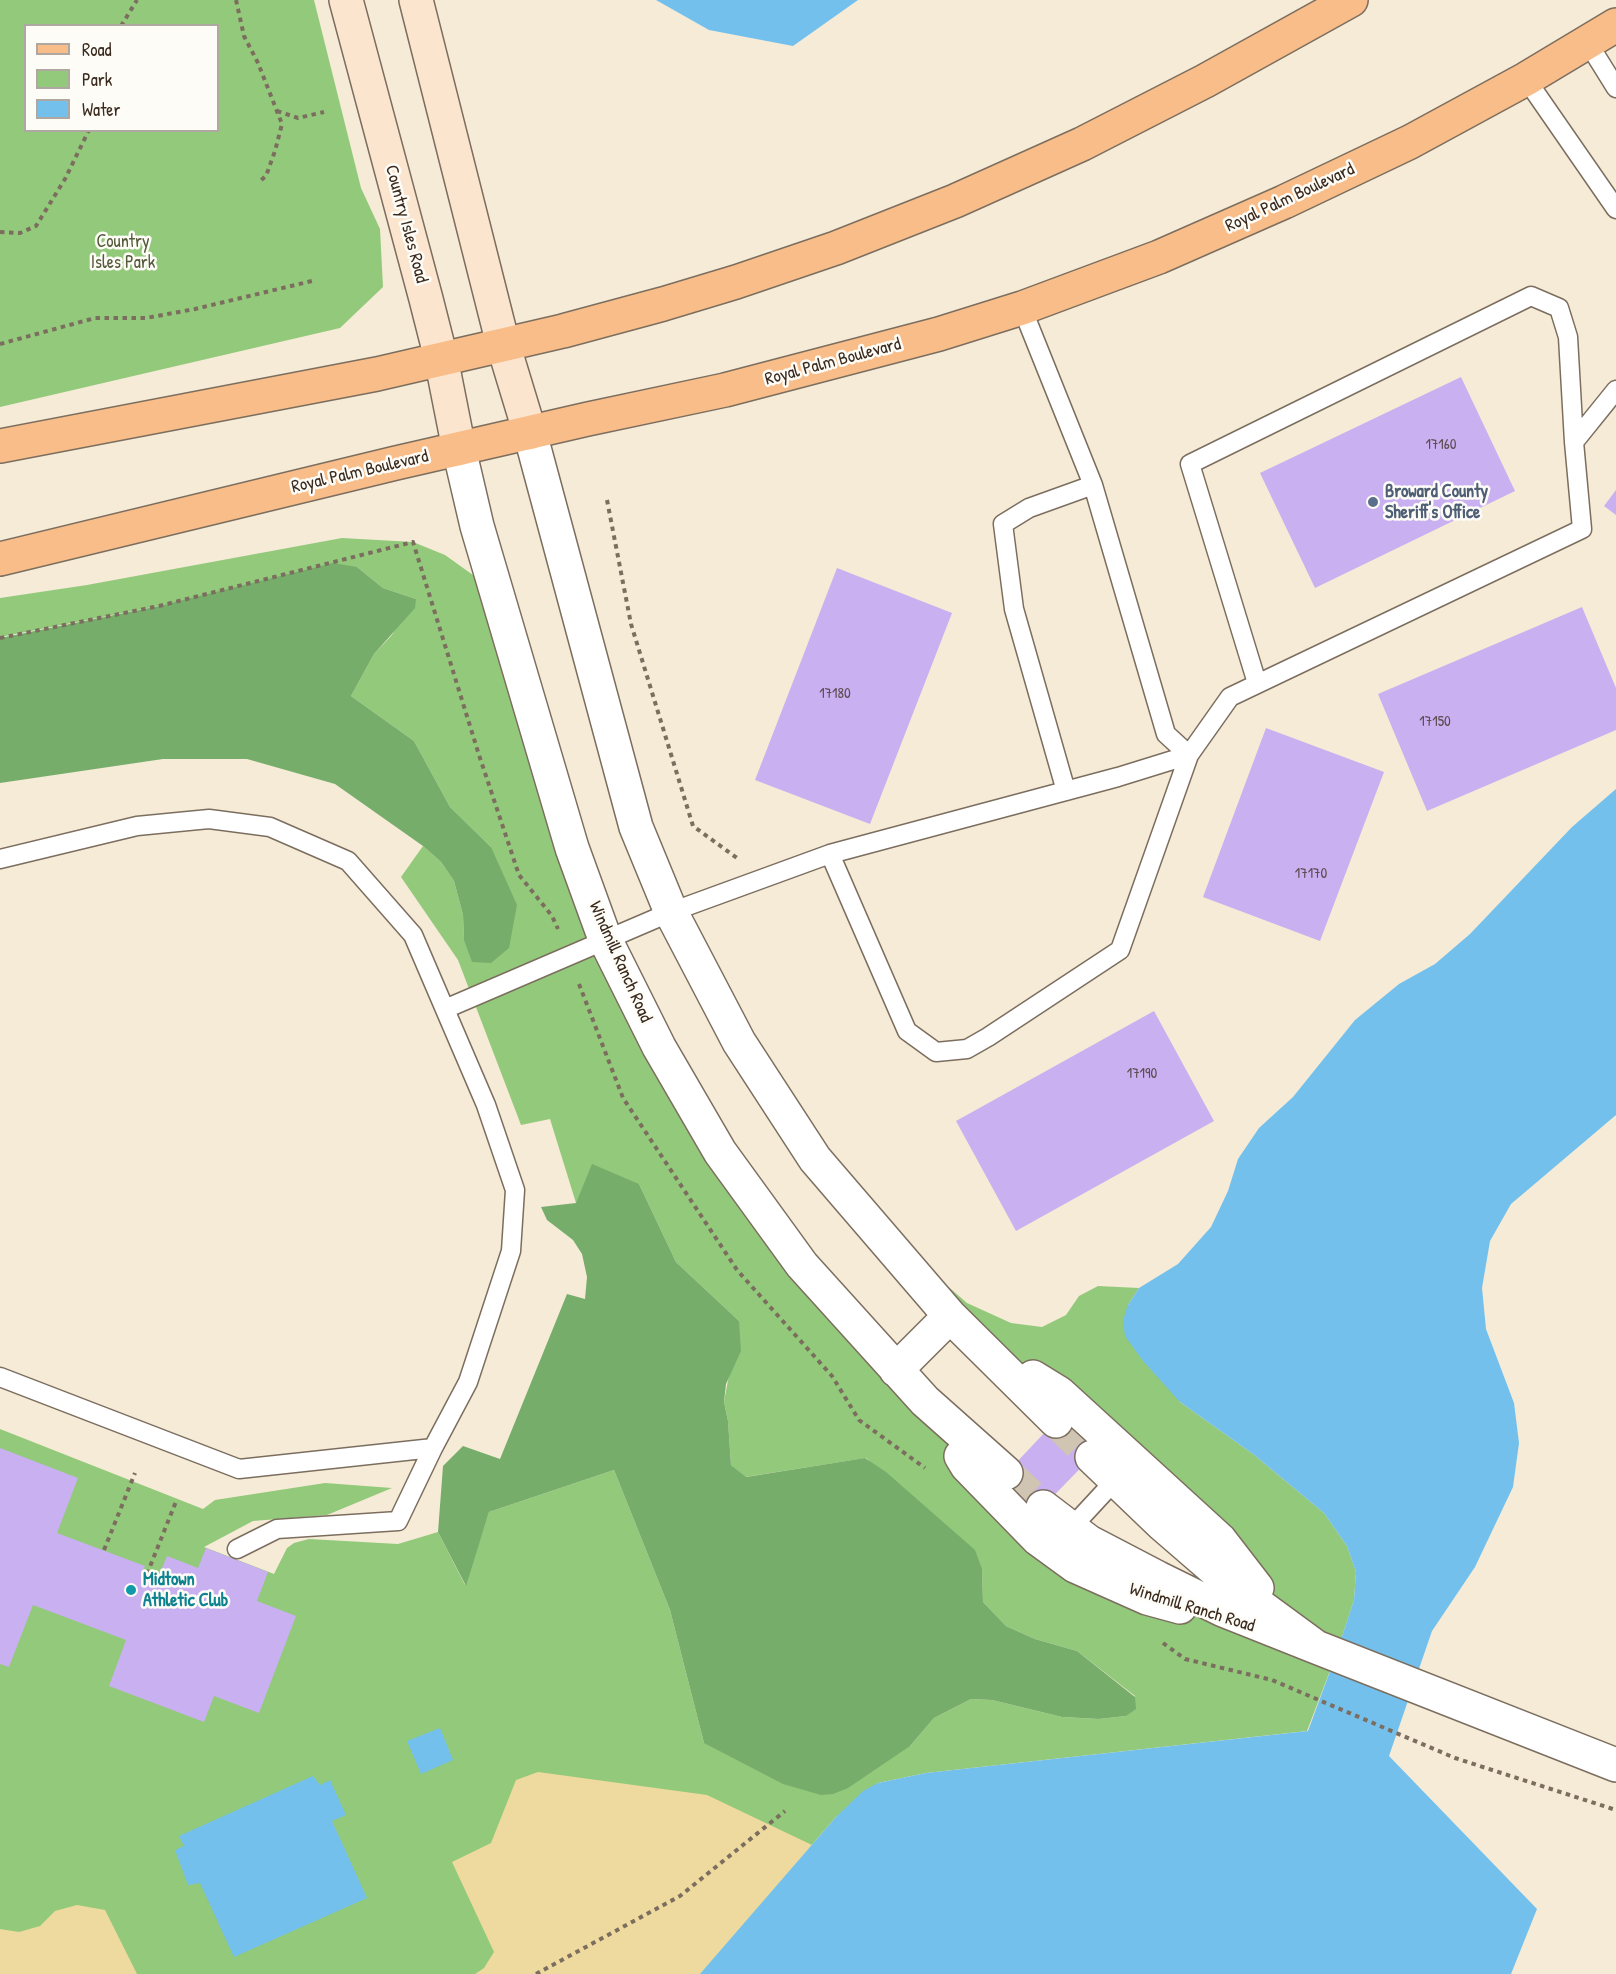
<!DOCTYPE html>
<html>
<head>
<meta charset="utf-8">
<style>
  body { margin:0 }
  #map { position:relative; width:1616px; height:1974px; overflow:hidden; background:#f5ebd7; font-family:"Patrick Hand",sans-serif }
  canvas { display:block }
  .legend { position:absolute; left:24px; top:24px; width:195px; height:108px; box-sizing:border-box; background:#fdfcf7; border:2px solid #afa8a0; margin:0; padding:8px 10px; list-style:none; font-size:18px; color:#3b2a1e }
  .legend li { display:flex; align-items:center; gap:12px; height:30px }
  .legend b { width:30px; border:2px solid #afa8a0 }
</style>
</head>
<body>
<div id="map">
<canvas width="1616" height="1974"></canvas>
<ul class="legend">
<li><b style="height:8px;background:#f8bd88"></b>Road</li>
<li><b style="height:16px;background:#93c97b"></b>Park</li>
<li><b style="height:16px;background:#73c0ed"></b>Water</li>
</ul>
</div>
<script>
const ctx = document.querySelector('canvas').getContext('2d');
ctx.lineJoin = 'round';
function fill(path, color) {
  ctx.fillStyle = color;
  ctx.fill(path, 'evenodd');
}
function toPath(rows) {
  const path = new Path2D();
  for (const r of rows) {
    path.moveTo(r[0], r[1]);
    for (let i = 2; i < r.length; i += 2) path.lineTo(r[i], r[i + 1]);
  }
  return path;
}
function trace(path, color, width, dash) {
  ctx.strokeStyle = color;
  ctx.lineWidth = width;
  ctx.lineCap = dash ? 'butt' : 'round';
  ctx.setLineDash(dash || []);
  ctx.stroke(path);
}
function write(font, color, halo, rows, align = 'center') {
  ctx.font = font + ' "Patrick Hand",sans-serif';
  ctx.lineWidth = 5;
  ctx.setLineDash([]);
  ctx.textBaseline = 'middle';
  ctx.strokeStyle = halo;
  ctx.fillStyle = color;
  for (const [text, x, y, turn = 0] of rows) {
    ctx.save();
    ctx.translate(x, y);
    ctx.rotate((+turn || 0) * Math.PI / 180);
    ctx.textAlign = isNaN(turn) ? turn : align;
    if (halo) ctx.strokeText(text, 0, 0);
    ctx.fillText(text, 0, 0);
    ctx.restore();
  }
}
fill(toPath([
  [0,0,314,0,361,188,380,229,383,287,340,328,0,407],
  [26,26,218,26,218,130,26,130],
  [342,538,413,542,445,555,473,575,504,616,659,1047,968,1466,1285,1635,980,1346,860,1210,967,1303,1011,1323,1042,1327,1066,1315,1079,1296,1098,1286,1139,1288,1128,1305,1180,1402,1253,1454,1324,1513,1347,1546,1356,1572,1354,1600,1336,1655,1307,1731,926,1773,878,1783,836,1817,700,1974,0,1974,0,1429,203,1509,215,1500,325,1483,392,1488,327,1515,253,1521,204,1547,274,1574,287,1548,294,1543,309,1539,398,1544,438,1532,465,1585,489,1512,614,1470,670,1610,704,1743,910,1746,934,1718,971,1699,992,1700,1062,1717,1099,1719,1126,1716,1135,1696,1077,1651,1035,1639,1006,1626,983,1602,982,1570,866,1458,745,1477,731,1465,728,1421,724,1402,739,1321,676,1262,639,1184,576,1203,550,1119,521,1125,458,960,401,877,423,846,441,862,454,881,463,915,464,940,491,847,450,807,414,741,351,696,374,654,391,636,416,599,383,588,357,567,0,637,0,598,87,585]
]), '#93c97b');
fill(toPath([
  [333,563,357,567,383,588,416,599,415,608,374,654,351,696,414,741,450,807,491,847,517,905,509,948,491,963,472,962,464,940,463,915,454,881,441,862,423,846,335,784,247,759,163,759,0,783,0,638,159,606],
  [592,1164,639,1184,676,1262,739,1321,741,1351,726,1384,724,1402,728,1421,731,1465,746,1477,865,1458,886,1472,975,1550,982,1569,983,1602,1006,1626,1035,1639,1077,1651,1135,1697,1136,1709,1126,1716,1099,1719,1062,1717,992,1700,971,1699,934,1718,910,1746,848,1788,833,1794,821,1795,783,1784,704,1743,670,1610,614,1470,489,1512,466,1586,438,1532,443,1466,463,1446,500,1459,567,1294,585,1299,587,1277,582,1254,573,1240,547,1220,541,1207,576,1203]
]), '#76ad6b');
fill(toPath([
  [538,1772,707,1795,812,1845,700,1974,475,1974,484,1968,494,1952,452,1862,491,1843,516,1780],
  [77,1905,105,1910,137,1974,0,1974,0,1929,19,1932,40,1926,55,1911]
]), '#eeda9e');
fill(toPath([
  [656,0,858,0,793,46,709,30],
  [1616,789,1616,1115,1511,1204,1490,1241,1482,1288,1486,1329,1514,1403,1519,1443,1513,1487,1475,1567,1432,1631,1389,1756,1537,1909,1511,1974,700,1974,836,1817,863,1791,878,1783,926,1773,1308,1731,1336,1655,1354,1600,1356,1572,1347,1546,1324,1513,1253,1454,1180,1402,1143,1361,1125,1336,1123,1320,1128,1305,1139,1288,1178,1264,1211,1227,1228,1191,1238,1159,1259,1128,1293,1097,1355,1020,1399,984,1435,964,1470,934,1572,827],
  [440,1728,453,1760,421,1774,407,1741],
  [313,1776,320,1785,330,1780,346,1815,332,1821,367,1898,234,1957,200,1883,188,1885,175,1850,184,1846,179,1836]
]), '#73c0ed');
fill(toPath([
  [1461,377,1515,491,1315,588,1260,473],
  [1616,490,1616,515,1604,506],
  [837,568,952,613,870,824,755,780],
  [1582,607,1616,688,1616,730,1427,811,1378,694],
  [1266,728,1384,772,1320,941,1203,897],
  [1154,1011,1214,1121,1016,1231,956,1121],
  [1065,1411,1102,1446,1032,1518,996,1484],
  [0,1448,78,1478,57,1533,145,1566,142,1572,158,1578,167,1556,198,1568,206,1548,268,1572,257,1601,296,1616,259,1713,214,1696,204,1722,109,1686,126,1640,33,1605,9,1667,0,1664]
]), '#c9b0f0');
trace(toPath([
  [1056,1421,1092,1457],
  [1006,1473,1043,1507]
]), '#d0c4b2', 33, [33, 16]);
const lane = toPath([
  [1588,43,1616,88],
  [1526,79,1616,209],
  [1257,683,1190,464,1531,296,1559,308,1568,337,1574,442],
  [1066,791,1014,609,1003,524,1029,508,1093,485],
  [830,854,907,1031,936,1052,967,1049,988,1037,1120,950,1189,755,1230,697,1582,529,1574,442,1616,390],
  [0,859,137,826,209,819,270,827,348,861,413,935,486,1105,515,1190,511,1251,468,1382,433,1448,239,1469,0,1377],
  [445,1009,671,912,830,854,1118,777,1189,755,1166,734,1093,485,1022,308],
  [1071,1528,1121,1474],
  [237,1549,277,1529,398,1521,433,1448]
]);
const street = toPath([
  [530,433,636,827,671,912,739,1042,815,1159,950,1316,1056,1421],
  [459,449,477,526,572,848,605,939,659,1047,720,1152,802,1265,925,1401,1006,1473],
  [896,1370,950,1316],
  [1033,1377,1059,1393,1220,1540,1257,1588],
  [961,1456,967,1466,1038,1539,1075,1566,1147,1598,1180,1607],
  [1043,1507,1089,1542,1158,1578,1223,1610,1316,1647,1237,1589,1163,1525,1092,1457],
  [1316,1647,1616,1765]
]);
const secondary = toPath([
  [346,0,426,299,441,358,459,449],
  [416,0,503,344,530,433]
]);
const primary = toPath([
  [0,446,377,374,563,331,663,304,736,282,836,248,955,201,1082,144,1205,81,1351,0],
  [0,559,396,463,588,419,725,390,939,334,1022,308,1159,257,1284,202,1410,142,1526,79,1616,25]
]);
trace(lane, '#7c6e5f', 21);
trace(street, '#7c6e5f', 36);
trace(secondary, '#7c6e5f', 36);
trace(primary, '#7c6e5f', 36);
trace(toPath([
  [236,0,244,36,258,63,282,124,275,151,266,176,259,182],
  [121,26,137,0],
  [277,111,298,118,324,112],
  [0,232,20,233,36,226,65,179,89,130],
  [0,344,95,318,146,318,195,309,316,280],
  [607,500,631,624,693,826,737,858],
  [0,638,159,606,413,542,479,755,519,875,552,916,558,929],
  [579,984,623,1098,737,1270,832,1376,859,1420,925,1468],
  [104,1550,135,1473],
  [147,1574,177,1499],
  [1163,1643,1185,1659,1272,1680,1455,1758,1616,1810],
  [536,1974,680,1896,785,1811]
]), '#7c6e5f', 4, [4.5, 4.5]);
trace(lane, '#fff', 18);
trace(street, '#fff', 33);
trace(secondary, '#fce5cf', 33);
trace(primary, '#f8bd88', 33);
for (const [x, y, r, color] of [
  [1373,502,6,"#5c6f8a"],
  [131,1590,6,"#0f9aa8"]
]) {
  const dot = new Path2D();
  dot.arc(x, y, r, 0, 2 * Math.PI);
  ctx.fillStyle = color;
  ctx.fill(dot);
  trace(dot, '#fdfcf7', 2);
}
write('15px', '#5e4c52', null, [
  ["17160",1441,445],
  ["17180",835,694],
  ["17150",1435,722],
  ["17170",1311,874],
  ["17190",1142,1074]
]);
write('18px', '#3b2a1e', '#fdfcf7', [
  ["Royal Palm Boulevard",1290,198,-25],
  ["Country Isles Road",406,224,75],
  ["Royal Palm Boulevard",833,362,-15],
  ["Royal Palm Boulevard",360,472,-13],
  ["Windmill Ranch Road",620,962,66],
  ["Windmill Ranch Road",1192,1608,17]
]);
write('18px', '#555a3a', '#fdfcf7', [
  ["Country",123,242],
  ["Isles Park",123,263]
]);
write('bold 18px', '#4e5e75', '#fdfcf7', [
  ["Broward County",1385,492],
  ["Sheriff's Office",1385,513]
], 'left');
write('bold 18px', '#0d838f', '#fdfcf7', [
  ["Midtown",143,1580],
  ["Athletic Club",143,1601]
], 'left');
</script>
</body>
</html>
